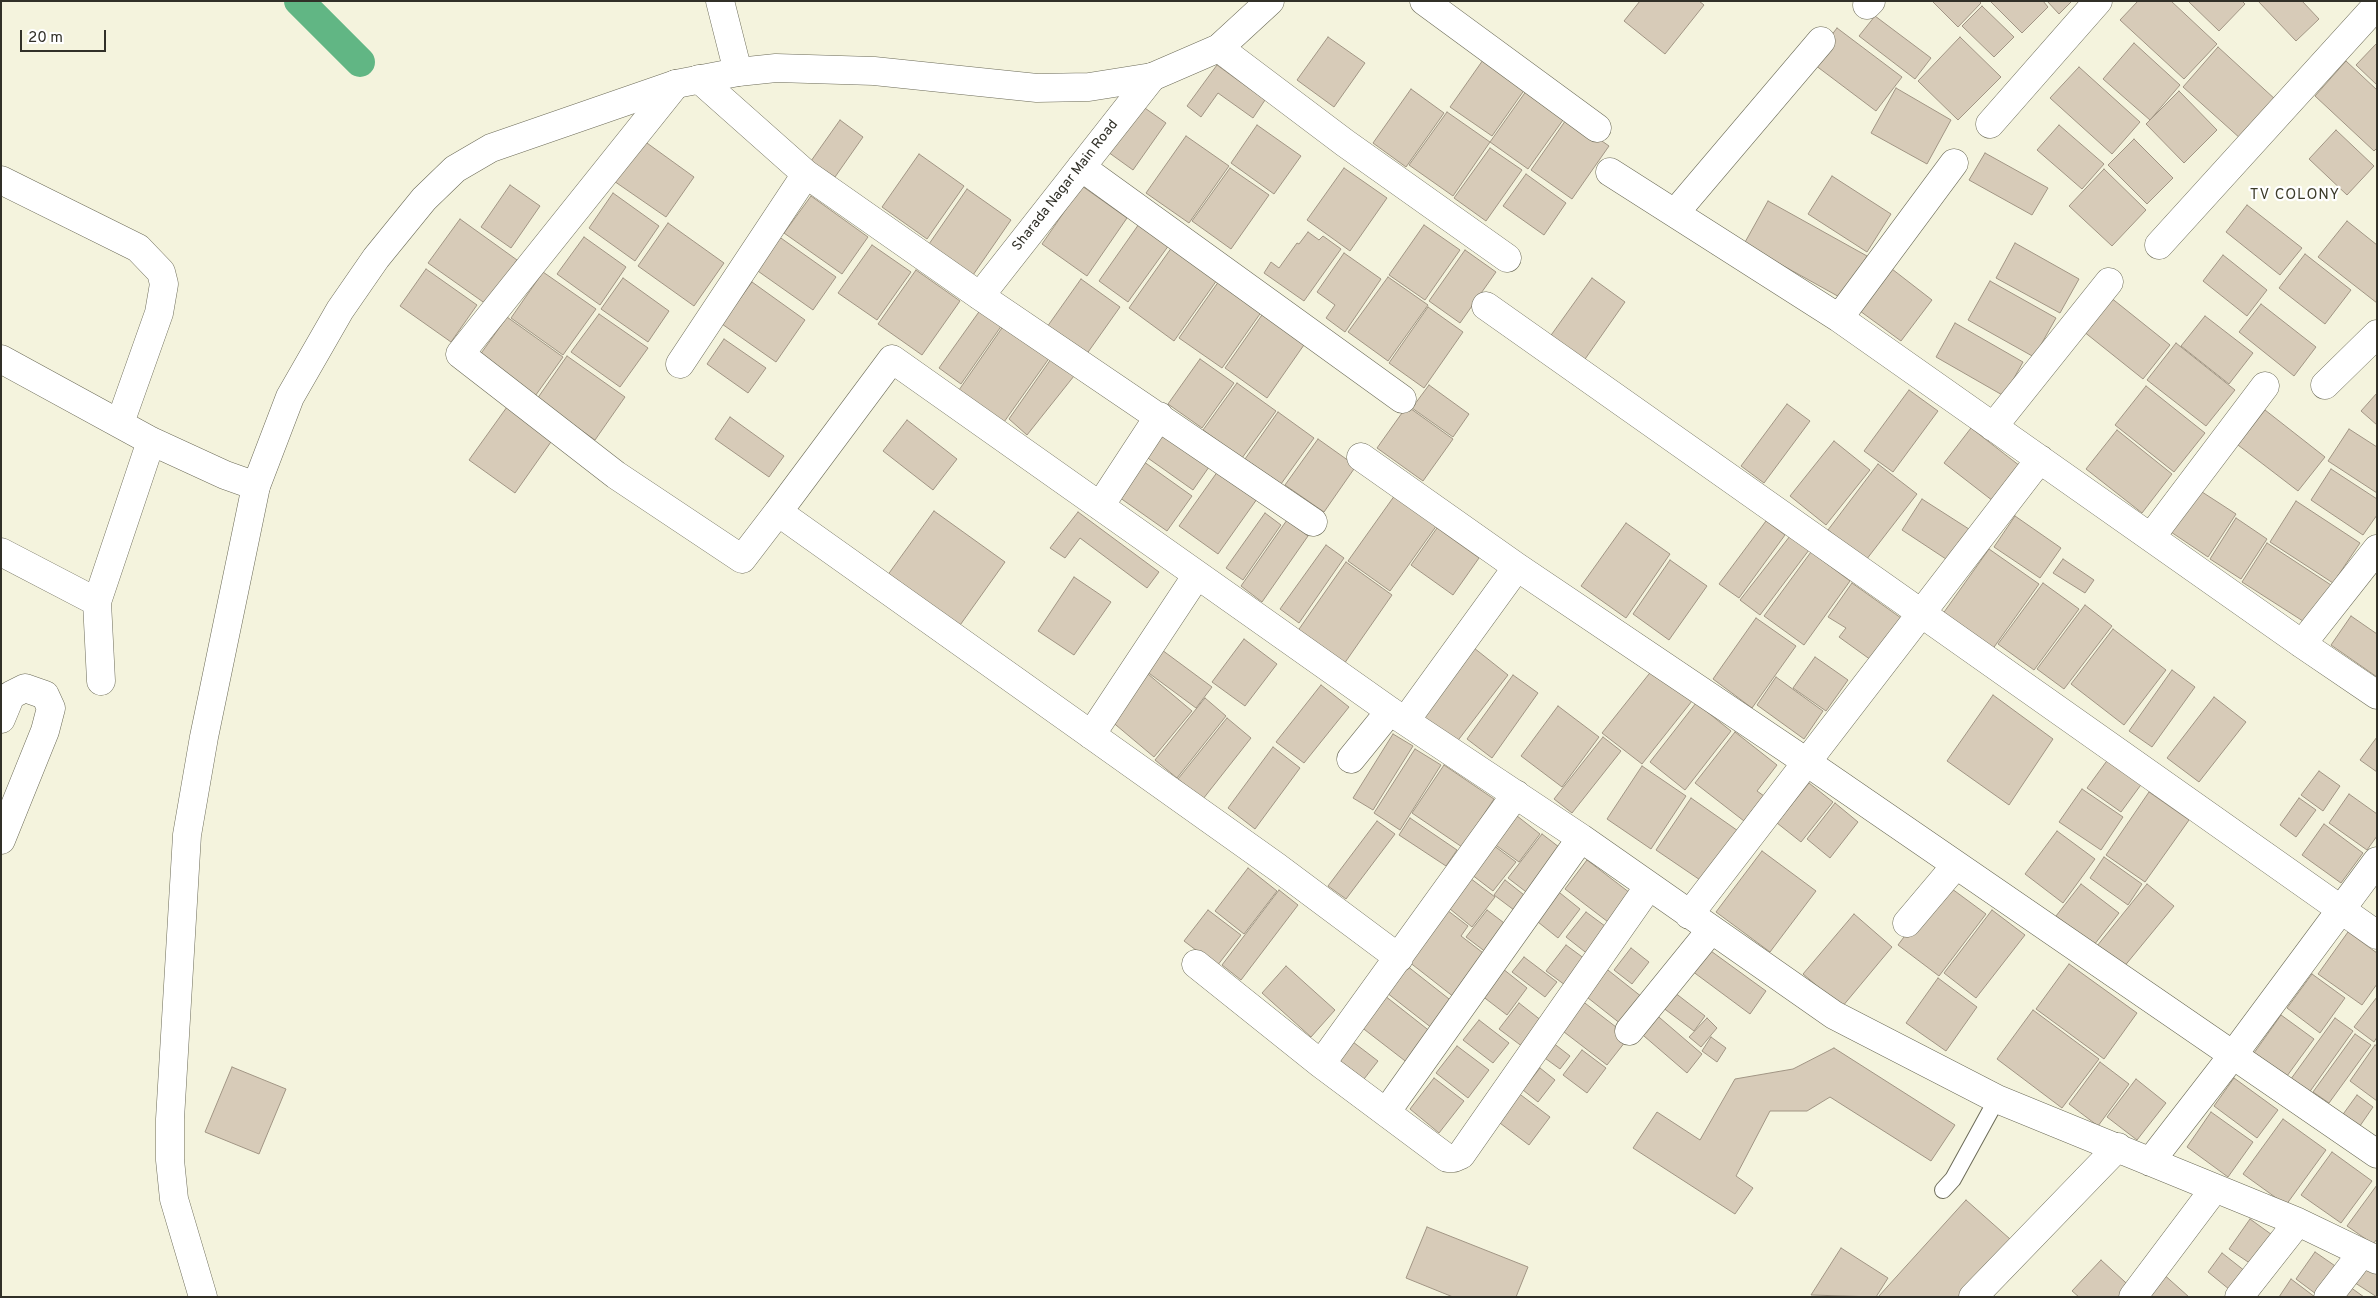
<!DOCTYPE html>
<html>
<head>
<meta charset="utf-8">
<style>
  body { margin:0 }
  #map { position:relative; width:2378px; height:1298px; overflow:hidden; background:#f4f3dd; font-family:Overpass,sans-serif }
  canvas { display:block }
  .frame { position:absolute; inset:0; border:2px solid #313028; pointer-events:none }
  .scale { position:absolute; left:20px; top:30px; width:86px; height:22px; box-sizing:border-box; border:2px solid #313028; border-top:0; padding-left:6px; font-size:15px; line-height:18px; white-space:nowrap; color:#313028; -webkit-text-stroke:4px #fff; paint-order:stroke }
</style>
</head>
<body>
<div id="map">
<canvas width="2378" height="1298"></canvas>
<div class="frame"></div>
<div class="scale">20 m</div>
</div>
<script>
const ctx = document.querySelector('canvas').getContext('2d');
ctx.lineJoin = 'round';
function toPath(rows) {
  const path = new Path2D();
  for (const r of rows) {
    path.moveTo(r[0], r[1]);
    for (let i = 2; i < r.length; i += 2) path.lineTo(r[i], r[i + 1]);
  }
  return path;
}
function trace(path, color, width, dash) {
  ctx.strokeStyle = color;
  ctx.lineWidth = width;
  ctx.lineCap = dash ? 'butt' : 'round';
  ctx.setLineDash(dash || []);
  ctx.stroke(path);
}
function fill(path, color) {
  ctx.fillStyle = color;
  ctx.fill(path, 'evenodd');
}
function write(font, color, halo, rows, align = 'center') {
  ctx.font = font + ' Overpass,sans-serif';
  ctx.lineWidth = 4.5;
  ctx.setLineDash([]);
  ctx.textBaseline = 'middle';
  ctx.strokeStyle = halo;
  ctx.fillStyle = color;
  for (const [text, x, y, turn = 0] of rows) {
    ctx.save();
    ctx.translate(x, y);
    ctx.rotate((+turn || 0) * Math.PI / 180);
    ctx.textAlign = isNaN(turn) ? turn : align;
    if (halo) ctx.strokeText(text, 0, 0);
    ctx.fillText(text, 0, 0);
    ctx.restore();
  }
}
trace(toPath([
  [299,1,360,62]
]), '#61b684', 30);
const building = toPath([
  [1640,1,1699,1,1704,5,1665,54,1624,21,1640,1],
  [1932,1,1979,1,1981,3,1958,27,1932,1],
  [1990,1,2043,1,2048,7,2022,33,1990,1],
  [2047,1,2072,1,2059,14,2047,1],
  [2138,1,2171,1,2217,44,2184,79,2120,20,2138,1],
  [2188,1,2242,1,2245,4,2219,31,2188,1],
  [2258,1,2302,1,2319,19,2296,41,2258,1],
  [1982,6,2014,37,1994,57,1962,26,1982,6],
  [1875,16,1931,58,1915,79,1859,36,1875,16],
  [1837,28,1902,77,1876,111,1811,62,1837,28],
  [1328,37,1365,63,1334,107,1297,80,1328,37],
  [1960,37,2001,77,1958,120,1918,81,1960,37],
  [2134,43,2180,85,2150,120,2103,79,2134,43],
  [2377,43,2377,85,2356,65,2377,43],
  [2218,47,2276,100,2241,139,2183,87,2218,47],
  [1483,60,1525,89,1492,136,1450,107,1483,60],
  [2346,61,2377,90,2377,148,2374,151,2315,96,2346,61],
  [1217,65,1265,100,1253,118,1218,93,1201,117,1187,106,1217,65],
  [2079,67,2140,122,2112,154,2050,98,2079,67],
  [1529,87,1568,113,1528,169,1490,142,1529,87],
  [1896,88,1951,120,1927,164,1871,133,1896,88],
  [1411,89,1444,113,1406,167,1373,143,1411,89],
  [2179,91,2217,130,2184,163,2146,124,2179,91],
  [1142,106,1166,123,1133,170,1108,152,1142,106],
  [1447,112,1490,142,1453,196,1409,165,1447,112],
  [1568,117,1609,146,1572,199,1531,170,1568,117],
  [840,120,863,137,835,177,811,161,840,120],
  [1257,125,1301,156,1274,194,1231,163,1257,125],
  [2059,125,2104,164,2082,189,2037,150,2059,125],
  [2336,130,2374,166,2347,195,2309,159,2336,130],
  [1186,136,1229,166,1189,223,1146,193,1186,136],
  [640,138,694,177,666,217,611,179,640,138],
  [2134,139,2173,178,2147,204,2108,165,2134,139],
  [1490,148,1522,170,1486,221,1454,198,1490,148],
  [1985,153,2048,188,2032,215,1969,180,1985,153],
  [919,154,964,186,927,239,882,207,919,154],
  [1230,168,1269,195,1231,249,1192,221,1230,168],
  [1344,168,1387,198,1350,251,1307,220,1344,168],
  [2104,169,2146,210,2112,246,2069,206,2104,169],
  [1526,174,1566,203,1544,235,1503,206,1526,174],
  [1832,176,1891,214,1867,252,1808,214,1832,176],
  [510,185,540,206,511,248,481,227,510,185],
  [1082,186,1127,218,1087,276,1042,244,1082,186],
  [967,189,1011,220,973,275,929,244,967,189],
  [613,193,659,226,635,261,589,228,613,193],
  [811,196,868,237,842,274,784,233,811,196],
  [1768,201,1867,256,1843,299,1744,244,1768,201],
  [2247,205,2302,248,2280,275,2226,232,2247,205],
  [460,219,517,260,486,304,428,263,460,219],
  [2347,221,2377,245,2377,303,2318,257,2347,221],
  [668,223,724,263,694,306,638,266,668,223],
  [1139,224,1169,245,1128,302,1099,281,1139,224],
  [1424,225,1460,250,1425,300,1389,275,1424,225],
  [1308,232,1319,240,1323,236,1341,249,1304,301,1264,273,1271,262,1279,268,1297,243,1299,244,1308,232],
  [778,236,836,277,813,310,755,269,778,236],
  [584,237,626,267,600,305,557,274,584,237],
  [2015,243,2079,279,2060,313,1996,278,2015,243],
  [872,245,911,272,877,320,838,293,872,245],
  [1172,247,1217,280,1174,341,1129,308,1172,247],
  [1465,250,1496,272,1460,323,1429,301,1465,250],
  [1344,253,1381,279,1345,332,1326,318,1335,305,1317,292,1344,253],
  [2305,254,2351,290,2325,324,2279,288,2305,254],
  [2223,255,2267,290,2247,316,2203,281,2223,255],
  [426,269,477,305,451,342,400,306,426,269],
  [1892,269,1932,300,1901,341,1860,311,1892,269],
  [916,270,960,301,922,355,878,324,916,270],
  [543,272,596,309,563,355,511,318,543,272],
  [1388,277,1428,305,1388,361,1348,332,1388,277],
  [623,278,669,311,648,342,601,309,623,278],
  [1592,278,1625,302,1583,362,1549,338,1592,278],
  [1081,279,1120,307,1086,355,1047,327,1081,279],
  [1219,281,1262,311,1222,368,1179,338,1219,281],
  [1990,281,2056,318,2034,357,1968,320,1990,281],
  [752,282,805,320,776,362,722,324,752,282],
  [2110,297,2170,345,2143,379,2083,331,2110,297],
  [2261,304,2316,347,2294,376,2239,332,2261,304],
  [1428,307,1463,332,1424,388,1389,363,1428,307],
  [981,309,1002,325,961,384,939,368,981,309],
  [1264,312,1306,342,1267,398,1225,368,1264,312],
  [599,314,648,348,620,387,571,352,599,314],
  [2205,316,2253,353,2229,384,2181,346,2205,316],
  [507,317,563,357,533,399,477,359,507,317],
  [1955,323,2023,362,2004,396,1936,357,1955,323],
  [1004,325,1050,357,1004,422,959,390,1004,325],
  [724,339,766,368,748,393,707,364,724,339],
  [2176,343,2235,390,2206,426,2147,380,2176,343],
  [567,356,625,397,595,440,537,399,567,356],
  [1051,359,1074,376,1027,435,1009,419,1051,359],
  [1200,359,1234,383,1202,428,1168,404,1200,359],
  [1237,383,1276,411,1242,458,1203,430,1237,383],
  [1429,385,1469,414,1453,437,1412,408,1429,385],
  [2146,386,2205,433,2174,472,2115,425,2146,386],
  [1909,390,1938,411,1893,472,1864,451,1909,390],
  [2377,393,2377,425,2361,411,2377,393],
  [1787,404,1810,421,1764,483,1741,466,1787,404],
  [1407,406,1453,439,1423,481,1377,448,1407,406],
  [507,407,553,439,515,493,469,460,507,407],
  [2265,410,2325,457,2298,491,2238,445,2265,410],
  [1278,412,1314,438,1281,484,1245,459,1278,412],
  [730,417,784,456,769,477,715,439,730,417],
  [907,420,957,459,933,490,883,451,907,420],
  [1971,428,2020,466,1993,501,1944,463,1971,428],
  [2349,429,2377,447,2377,493,2328,461,2349,429],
  [2117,430,2172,474,2142,513,2086,469,2117,430],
  [1161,433,1209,467,1193,490,1145,456,1161,433],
  [1318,439,1356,466,1324,512,1285,485,1318,439],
  [1834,441,1870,470,1826,525,1790,496,1834,441],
  [1140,459,1192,496,1167,531,1116,495,1140,459],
  [1878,464,1917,494,1866,560,1828,530,1878,464],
  [2331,469,2377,499,2377,515,2363,535,2311,500,2331,469],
  [1218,471,1257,499,1218,554,1179,526,1218,471],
  [2199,490,2236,514,2208,557,2171,532,2199,490],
  [1395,495,1437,525,1390,591,1348,561,1395,495],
  [1922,499,1972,531,1952,563,1902,530,1922,499],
  [2296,501,2360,543,2333,583,2270,542,2296,501],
  [934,511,1005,562,958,628,887,576,934,511],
  [1078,512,1159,572,1147,588,1080,538,1065,558,1050,548,1078,512],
  [1265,513,1281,525,1243,580,1226,568,1265,513],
  [2015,516,2061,548,2040,578,1994,547,2015,516],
  [2236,518,2267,539,2241,579,2210,559,2236,518],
  [1287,520,1308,536,1262,602,1241,586,1287,520],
  [1766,521,1785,535,1739,598,1719,584,1766,521],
  [1626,523,1670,554,1626,618,1581,586,1626,523],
  [1437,528,1479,558,1453,595,1411,565,1437,528],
  [1790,536,1809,550,1760,615,1740,600,1790,536],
  [2267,543,2331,585,2306,623,2242,582,2267,543],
  [1326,545,1344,558,1299,623,1280,609,1326,545],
  [1989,549,2039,584,1992,650,1942,615,1989,549],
  [1811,552,1850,581,1804,645,1764,616,1811,552],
  [2063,559,2094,580,2085,593,2053,573,2063,559],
  [1670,560,1707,586,1669,640,1633,614,1670,560],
  [1346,562,1392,595,1344,664,1297,632,1346,562],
  [1074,577,1111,602,1074,655,1038,631,1074,577],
  [1852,583,1901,618,1871,660,1839,637,1846,628,1828,617,1852,583],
  [2043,583,2079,609,2034,670,1998,644,2043,583],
  [2085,605,2112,626,2064,689,2037,669,2085,605],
  [2351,616,2377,634,2377,677,2331,645,2351,616],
  [1756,618,1796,646,1752,708,1713,679,1756,618],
  [2113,629,2166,670,2124,725,2071,684,2113,629],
  [1244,639,1277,664,1245,706,1212,682,1244,639],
  [1469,644,1508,675,1456,743,1417,712,1469,644],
  [1162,650,1212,687,1196,708,1146,671,1162,650],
  [1815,657,1848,680,1826,711,1793,688,1815,657],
  [1653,669,1692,701,1642,764,1602,733,1653,669],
  [2172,670,2195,687,2152,747,2129,731,2172,670],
  [1148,674,1192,711,1154,757,1110,720,1148,674],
  [1513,675,1538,693,1492,758,1467,739,1513,675],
  [1776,677,1823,711,1804,739,1757,705,1776,677],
  [1321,685,1349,707,1304,763,1276,742,1321,685],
  [1993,695,2053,739,2009,805,1947,761,1993,695],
  [2214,697,2246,722,2199,782,2167,758,2214,697],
  [1205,698,1226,716,1177,778,1155,760,1205,698],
  [1696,703,1731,731,1685,790,1650,762,1696,703],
  [1558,706,1599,737,1562,787,1521,756,1558,706],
  [1227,718,1251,738,1203,799,1178,779,1227,718],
  [1735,732,1777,765,1757,791,1764,796,1744,821,1695,783,1735,732],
  [1393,734,1413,746,1373,810,1353,798,1393,734],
  [1603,737,1621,751,1572,813,1554,799,1603,737],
  [2377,737,2377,772,2360,760,2377,737],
  [1273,747,1300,768,1255,829,1228,808,1273,747],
  [1415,749,1441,765,1400,830,1374,813,1415,749],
  [2109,758,2143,782,2121,812,2087,788,2109,758],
  [1444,765,1494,799,1462,847,1412,813,1444,765],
  [1642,766,1686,796,1651,849,1607,819,1642,766],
  [2319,771,2340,786,2323,811,2301,795,2319,771],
  [1809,783,1833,802,1801,842,1777,823,1809,783],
  [2082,789,2123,817,2101,850,2059,822,2082,789],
  [2149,792,2189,820,2145,882,2106,855,2149,792],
  [2349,794,2377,814,2377,836,2367,850,2329,823,2349,794],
  [1691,798,1741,833,1706,884,1656,850,1691,798],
  [2299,798,2316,810,2296,837,2280,825,2299,798],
  [1835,803,1858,822,1830,858,1807,839,1835,803],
  [1512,812,1540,834,1519,862,1490,841,1512,812],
  [1410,818,1457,850,1446,866,1399,835,1410,818],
  [1377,821,1395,834,1346,899,1328,886,1377,821],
  [2324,824,2363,853,2341,883,2302,855,2324,824],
  [2057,831,2095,859,2063,903,2025,874,2057,831],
  [1542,834,1568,854,1534,898,1508,878,1542,834],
  [1489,842,1516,862,1493,891,1467,871,1489,842],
  [1762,851,1816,891,1770,952,1716,912,1762,851],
  [2104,857,2142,884,2128,905,2090,878,2104,857],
  [1587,860,1634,896,1612,925,1565,889,1587,860],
  [1248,868,1277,891,1244,934,1215,911,1248,868],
  [1466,875,1495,897,1472,927,1444,904,1466,875],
  [1505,880,1533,902,1522,916,1494,895,1505,880],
  [1944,883,1986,914,1939,976,1898,945,1944,883],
  [2081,884,2119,913,2094,945,2056,916,2081,884],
  [2147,884,2174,906,2123,968,2097,946,2147,884],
  [1555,889,1580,909,1558,938,1533,918,1555,889],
  [1279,890,1298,905,1241,980,1222,965,1279,890],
  [1443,907,1468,926,1461,936,1491,959,1459,1001,1404,958,1443,907],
  [1208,910,1241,935,1217,966,1184,941,1208,910],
  [1487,910,1512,929,1491,956,1466,937,1487,910],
  [1992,910,2025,935,1976,998,1944,973,1992,910],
  [1586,912,1609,929,1589,955,1566,937,1586,912],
  [1854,914,1892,947,1842,1007,1803,974,1854,914],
  [2348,932,2377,953,2377,984,2362,1005,2318,974,2348,932],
  [1566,945,1585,959,1565,985,1546,971,1566,945],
  [1704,946,1766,991,1750,1014,1688,968,1704,946],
  [1631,948,1649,962,1632,984,1614,970,1631,948],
  [1524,957,1557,982,1545,997,1512,972,1524,957],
  [1402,962,1458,1006,1437,1032,1382,989,1402,962],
  [1599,963,1647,1001,1626,1028,1578,990,1599,963],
  [2069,964,2137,1013,2104,1059,2036,1009,2069,964],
  [1498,965,1527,988,1507,1015,1477,992,1498,965],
  [1286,966,1335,1010,1311,1037,1262,993,1286,966],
  [2312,974,2345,998,2320,1033,2287,1008,2312,974],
  [1938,978,1977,1007,1946,1051,1906,1023,1938,978],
  [1670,989,1705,1016,1694,1031,1658,1004,1670,989],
  [1380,992,1436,1036,1413,1067,1356,1023,1380,992],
  [1577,997,1629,1037,1607,1065,1555,1025,1577,997],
  [2377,997,2377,1037,2374,1042,2354,1027,2377,997],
  [1519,1003,1542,1021,1523,1047,1499,1029,1519,1003],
  [2033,1010,2099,1059,2062,1108,1997,1059,2033,1010],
  [1653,1012,1702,1054,1687,1073,1637,1030,1653,1012],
  [2281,1015,2314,1039,2287,1076,2254,1053,2281,1015],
  [1707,1018,1717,1028,1701,1047,1689,1037,1707,1018],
  [2335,1018,2353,1031,2306,1097,2288,1083,2335,1018],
  [1479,1020,1509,1043,1493,1063,1463,1040,1479,1020],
  [2355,1034,2371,1045,2329,1103,2313,1092,2355,1034],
  [1711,1037,1726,1048,1717,1062,1702,1051,1711,1037],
  [1548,1039,1570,1056,1560,1069,1538,1053,1548,1039],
  [1353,1042,1378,1061,1364,1079,1339,1060,1353,1042],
  [2375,1045,2377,1046,2377,1101,2350,1081,2375,1045],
  [1457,1046,1489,1070,1468,1098,1436,1073,1457,1046],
  [1834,1048,1955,1125,1931,1161,1830,1097,1807,1111,1770,1111,1736,1176,1753,1188,1735,1214,1633,1148,1657,1112,1700,1140,1735,1079,1793,1069,1834,1048],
  [1582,1050,1606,1068,1587,1093,1563,1075,1582,1050],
  [2100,1062,2129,1084,2098,1126,2069,1104,2100,1062],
  [232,1067,286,1089,259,1154,205,1132,232,1067],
  [1540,1068,1555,1080,1538,1102,1523,1090,1540,1068],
  [1434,1078,1464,1101,1439,1133,1410,1109,1434,1078],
  [2234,1078,2278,1110,2257,1138,2214,1106,2234,1078],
  [2136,1079,2166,1103,2137,1140,2107,1117,2136,1079],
  [1513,1089,1550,1117,1529,1145,1492,1117,1513,1089],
  [2357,1095,2373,1107,2353,1136,2336,1124,2357,1095],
  [2211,1112,2253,1142,2228,1177,2187,1147,2211,1112],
  [2283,1119,2326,1150,2286,1205,2243,1174,2283,1119],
  [2332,1152,2372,1181,2341,1223,2301,1195,2332,1152],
  [2377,1185,2377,1239,2373,1244,2347,1226,2377,1185],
  [1966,1200,2010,1239,1958,1297,1878,1297,1966,1200],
  [2250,1219,2275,1237,2254,1266,2229,1249,2250,1219],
  [1427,1227,1528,1267,1516,1297,1453,1297,1406,1278,1427,1227],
  [1841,1248,1888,1278,1876,1297,1811,1295,1841,1248],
  [2315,1252,2341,1270,2320,1297,2296,1279,2315,1252],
  [2222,1253,2250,1275,2235,1294,2208,1272,2222,1253],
  [2365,1258,2377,1266,2377,1297,2349,1279,2365,1258],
  [2101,1260,2136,1292,2131,1297,2079,1297,2072,1291,2101,1260],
  [2161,1272,2189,1297,2147,1297,2161,1272],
  [2291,1279,2315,1297,2279,1297,2291,1279],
  [2343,1282,2364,1297,2332,1297,2343,1282]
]);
fill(building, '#d7cbb8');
trace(building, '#a19584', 1);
const lane = toPath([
  [1943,1190,1953,1179,1997,1099]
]);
const street = toPath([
  [720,1,738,72],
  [1424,1,1597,128],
  [1867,5,1871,1],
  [1219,48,1345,143,1507,258],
  [699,79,806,174,980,296,1313,522],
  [676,84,460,354,616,475,742,559,778,512],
  [1990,124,2098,1],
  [1081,167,1402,399],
  [1610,172,1839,318,2302,644,2377,695],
  [1,180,138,248,161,272,164,284,159,313,120,423],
  [1675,213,1821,41],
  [2159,245,2377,5],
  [980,296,1152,77],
  [1486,306,2377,935],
  [1839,318,1954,163],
  [1,359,151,441,225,475,256,486],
  [680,364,806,174],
  [2325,385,2377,334],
  [1993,427,2109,282],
  [1361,457,1517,567,1808,763,2377,1154],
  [1100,506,1159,416],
  [2151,537,2265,386],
  [1,552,97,602],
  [2302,644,2377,549],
  [101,681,97,602,151,441],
  [1,719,11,695,25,688,45,695,51,708,45,731,1,840],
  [1406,720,1517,567],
  [1091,735,1197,575],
  [1351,759,1390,711],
  [1689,915,2040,459],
  [1907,923,1956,865],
  [1399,958,1277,867,778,512,892,359,1390,711,1581,838,1834,1015,1997,1099,2298,1222,2377,1260],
  [1196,964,1321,1064,1447,1158,1454,1158,1461,1155,1649,886],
  [1629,1031,1711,930],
  [1321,1064,1516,794],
  [1387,1111,1581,838],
  [2150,1162,2233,1055,2377,861],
  [1973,1297,2118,1147],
  [2133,1297,2215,1188],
  [2239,1297,2298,1222],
  [2328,1297,2362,1253]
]);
const secondary = toPath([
  [203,1297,174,1199,170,1160,170,1119,187,835,204,737,256,486,290,397,340,310,376,258,424,199,455,169,491,148,676,84,738,72,776,68,874,71,1037,88,1089,87,1152,77,1219,48,1270,1]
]);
trace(lane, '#6c6b58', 18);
trace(street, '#6c6b58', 29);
trace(secondary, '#6c6b58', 29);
trace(lane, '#fff', 16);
trace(street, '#fff', 28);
trace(secondary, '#fff', 28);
write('14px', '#313028', '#fff', [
  ["Sharada Nagar Main Road",1066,186,-52]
]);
ctx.letterSpacing = '1px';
write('15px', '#3c3b29', '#fff', [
  ["TV COLONY",2295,196]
]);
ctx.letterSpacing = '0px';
</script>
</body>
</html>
